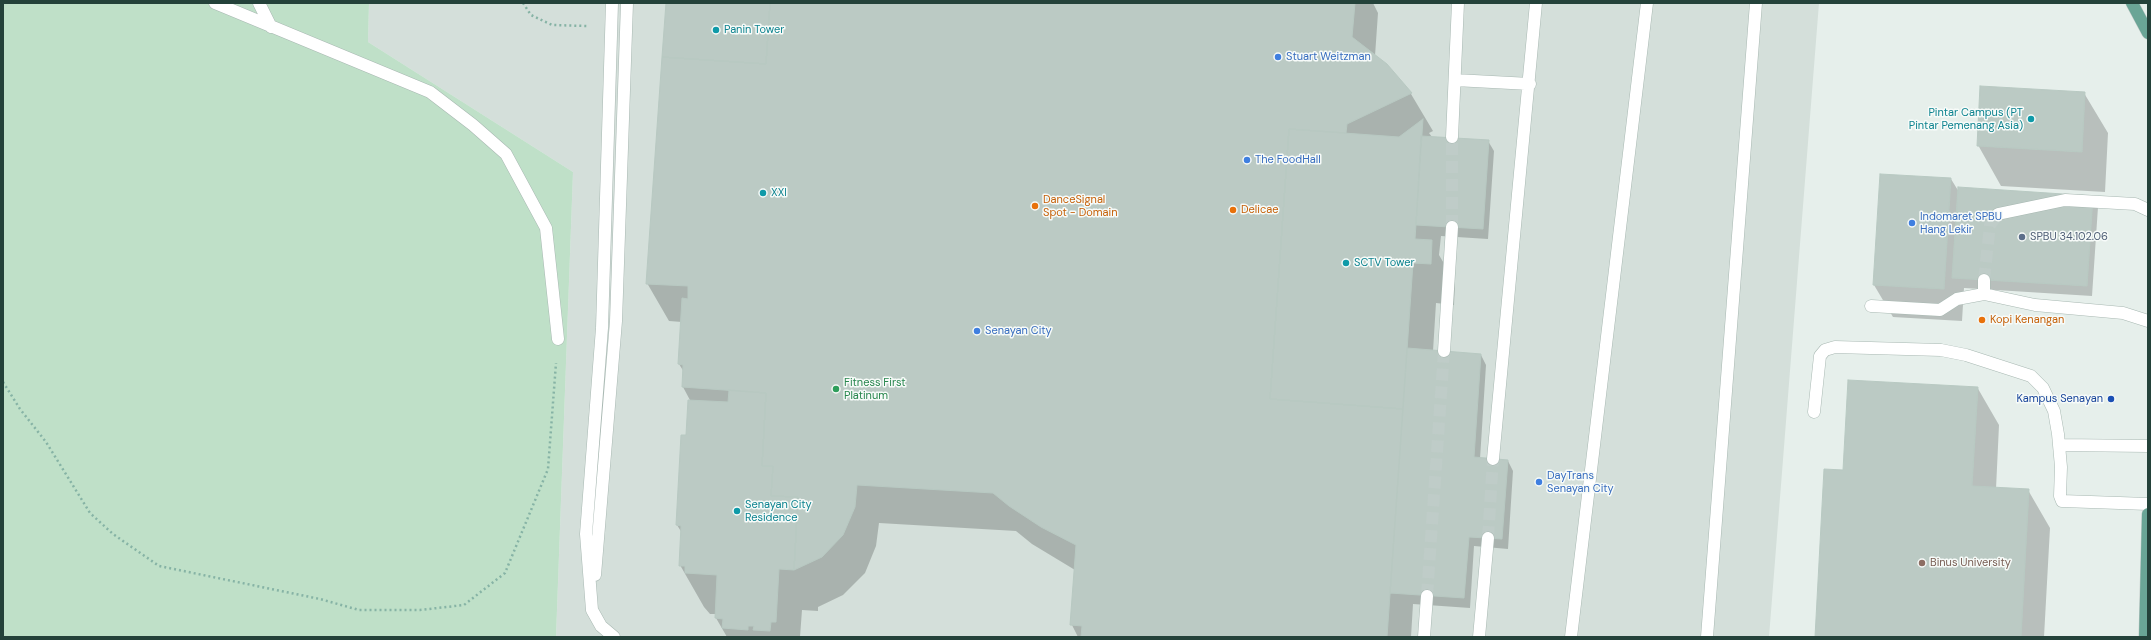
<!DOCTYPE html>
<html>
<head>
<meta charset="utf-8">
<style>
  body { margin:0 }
  #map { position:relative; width:2151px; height:640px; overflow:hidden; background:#e6efeb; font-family:"DM Sans",sans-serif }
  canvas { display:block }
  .frame { position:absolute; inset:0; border:4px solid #24423a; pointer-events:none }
</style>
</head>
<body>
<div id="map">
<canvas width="2151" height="640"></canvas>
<div class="frame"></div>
</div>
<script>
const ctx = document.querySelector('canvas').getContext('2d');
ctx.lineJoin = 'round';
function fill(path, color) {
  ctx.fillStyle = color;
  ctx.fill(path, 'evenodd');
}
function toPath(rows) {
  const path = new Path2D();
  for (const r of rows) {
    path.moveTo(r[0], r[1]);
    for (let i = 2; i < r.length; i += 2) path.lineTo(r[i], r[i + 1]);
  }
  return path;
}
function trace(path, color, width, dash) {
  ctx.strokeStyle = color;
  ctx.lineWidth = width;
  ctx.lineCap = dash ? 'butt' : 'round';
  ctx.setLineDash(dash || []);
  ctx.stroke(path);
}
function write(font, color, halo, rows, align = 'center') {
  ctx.font = font + ' "DM Sans",sans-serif';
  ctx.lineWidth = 3;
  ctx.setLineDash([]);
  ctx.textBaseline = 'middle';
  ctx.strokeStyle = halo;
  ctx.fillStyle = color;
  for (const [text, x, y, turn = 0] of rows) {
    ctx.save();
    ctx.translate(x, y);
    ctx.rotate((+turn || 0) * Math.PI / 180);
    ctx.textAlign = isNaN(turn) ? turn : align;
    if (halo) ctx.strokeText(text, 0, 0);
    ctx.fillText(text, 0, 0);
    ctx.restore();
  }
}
fill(toPath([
  [369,3,1819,3,1769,637,556,637,573,172,368,42]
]), '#d4dfda');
fill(toPath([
  [3,3,369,3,368,42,573,172,556,637,3,637]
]), '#bfe0c8');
fill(toPath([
  [667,3,1373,3,1378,13,1375,56,1386,64,1411,94,1433,131,1429,133,1432,137,1488,141,1494,151,1488,239,1441,236,1439,255,1455,282,1454,305,1436,303,1433,351,1481,355,1486,365,1480,459,1508,461,1513,471,1508,549,1474,546,1470,608,1413,604,1411,637,1078,637,1072,625,1075,570,1032,544,1016,531,879,523,876,546,865,573,843,595,818,607,818,611,802,610,800,637,727,637,716,618,716,614,710,614,704,607,680,565,682,533,677,525,691,402,683,387,684,372,679,364,682,322,669,321,647,283],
  [2084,93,2108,133,2105,192,2001,186,1978,145],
  [1951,179,1959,192,2098,207,2092,296,1964,288,1962,321,1893,317,1874,285],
  [1977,387,1999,425,1996,489,2028,490,2050,528,2044,637,1816,637,1844,471]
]), '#0003');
const building = toPath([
  [666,3,770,3,766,64,662,57,666,3],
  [770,3,1355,3,1352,37,1387,64,1412,93,1347,124,1346,133,1289,129,1270,399,1403,409,1387,637,1081,637,1082,626,1070,625,1076,545,1041,527,1009,506,993,493,857,485,855,507,843,535,822,557,794,570,798,497,771,496,773,466,762,466,766,393,682,387,683,365,678,364,682,298,688,299,688,286,646,284,662,57,766,64,770,3],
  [1980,86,2085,92,2082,152,1977,146,1980,86],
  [1423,119,1415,239,1432,240,1431,264,1413,263,1403,409,1270,399,1289,129,1399,137,1423,119],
  [1421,136,1489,140,1483,229,1416,225,1421,136],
  [1880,174,1951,178,1944,289,1873,285,1880,174],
  [1958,187,2093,196,2087,286,1952,278,1958,187],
  [1407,348,1481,354,1474,457,1508,460,1502,539,1469,537,1464,598,1390,593,1407,348],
  [1848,380,1978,387,1972,486,2029,489,2021,637,1815,637,1824,469,1843,470,1848,380],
  [729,390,766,393,762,466,773,466,771,496,798,497,794,570,779,569,776,622,771,622,770,631,753,630,754,626,748,626,748,630,722,628,723,619,715,618,717,575,685,573,685,566,679,566,681,526,676,525,681,435,686,435,688,400,728,402,729,390]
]);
fill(building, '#bbcac4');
trace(building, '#b8c9c2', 1);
trace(toPath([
  [1452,227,1452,137],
  [1984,280,1990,225,1998,214],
  [1488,538,1493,459],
  [1427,596,1444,351]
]), '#bfccc8', 12, [12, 6]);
const minor = toPath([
  [215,3,430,92,473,125,506,154,546,228,558,339],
  [259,3,271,27],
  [612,3,602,328,586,534,592,610,601,626,614,637],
  [1455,80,1530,84],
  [1452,137,1458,3],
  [1998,214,2065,200,2135,204,2148,210],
  [1984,294,1984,280],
  [1871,306,1940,310,1957,299,1984,294,2035,305,2123,313,2148,321],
  [1444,351,1452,227],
  [1814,412,1820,356,1825,350,1835,347,1941,350,1966,355,2031,376,2043,388,2054,411,2058,434,2061,467,2060,496,2062,501,2148,504],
  [2060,445,2148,446],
  [1493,459,1536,3],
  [595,575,616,321,627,3],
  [1424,637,1427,596],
  [1479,637,1488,538],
  [1571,637,1647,3],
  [1707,637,1756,3]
]);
const major = toPath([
  [2132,3,2148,33],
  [2145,637,2148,514]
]);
trace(minor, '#a8b8b2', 13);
trace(major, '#c2cac8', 13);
trace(toPath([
  [523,3,531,15,552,25,587,26],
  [3,382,20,409,46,442,90,513,113,534,159,566,320,599,359,610,420,610,464,605,505,573,548,469,556,363]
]), '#86b3a5', 2.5, [2, 3]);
trace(minor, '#fff', 12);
trace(major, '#6aa596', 12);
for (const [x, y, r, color] of [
  [716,30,4,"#0f9aa8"],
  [1278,57,4,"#3f7fe0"],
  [2031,119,4,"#0f9aa8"],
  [1247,160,4,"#3f7fe0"],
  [763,193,4,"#0f9aa8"],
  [1035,206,4,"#e8710a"],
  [1233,210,4,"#e8710a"],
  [1912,223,4,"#3f7fe0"],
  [2022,237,4,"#5c6f8a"],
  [1346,263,4,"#0f9aa8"],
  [1982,320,4,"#e8710a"],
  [977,331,4,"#3f7fe0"],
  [836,389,4,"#2e9e5b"],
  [2111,399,4,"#1a4fb4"],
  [1539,482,4,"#3f7fe0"],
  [737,511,4,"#0f9aa8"],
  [1922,563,4,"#8d6e63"]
]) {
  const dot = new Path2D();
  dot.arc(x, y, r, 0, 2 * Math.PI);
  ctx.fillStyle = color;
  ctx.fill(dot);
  trace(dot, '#f7fbf9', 1.5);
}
write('11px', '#0d838f', '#f7fbf9', [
  ["Panin Tower",724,30],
  ["Pintar Campus (PT",2023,113,"right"],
  ["Pintar Pemenang Asia)",2023,126,"right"],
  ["XXI",771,193],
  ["SCTV Tower",1354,263],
  ["Senayan City",745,505],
  ["Residence",745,518]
], 'left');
write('11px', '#366cbe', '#f7fbf9', [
  ["Stuart Weitzman",1286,57],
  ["The FoodHall",1255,160],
  ["Indomaret SPBU",1920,217],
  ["Hang Lekir",1920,230],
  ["Senayan City",985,331],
  ["DayTrans",1547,476],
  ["Senayan City",1547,489]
], 'left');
write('11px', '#c56008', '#f7fbf9', [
  ["DanceSignal",1043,200],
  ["Spot - Domain",1043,213],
  ["Delicae",1241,210],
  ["Kopi Kenangan",1990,320]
], 'left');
write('11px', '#4e5e75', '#f7fbf9', [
  ["SPBU 34.102.06",2030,237]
], 'left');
write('11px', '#27864d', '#f7fbf9', [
  ["Fitness First",844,383],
  ["Platinum",844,396]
], 'left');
write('11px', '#164399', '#f7fbf9', [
  ["Kampus Senayan",2103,399]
], 'right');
write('11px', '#785e54', '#f7fbf9', [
  ["Binus University",1930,563]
], 'left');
</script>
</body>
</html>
